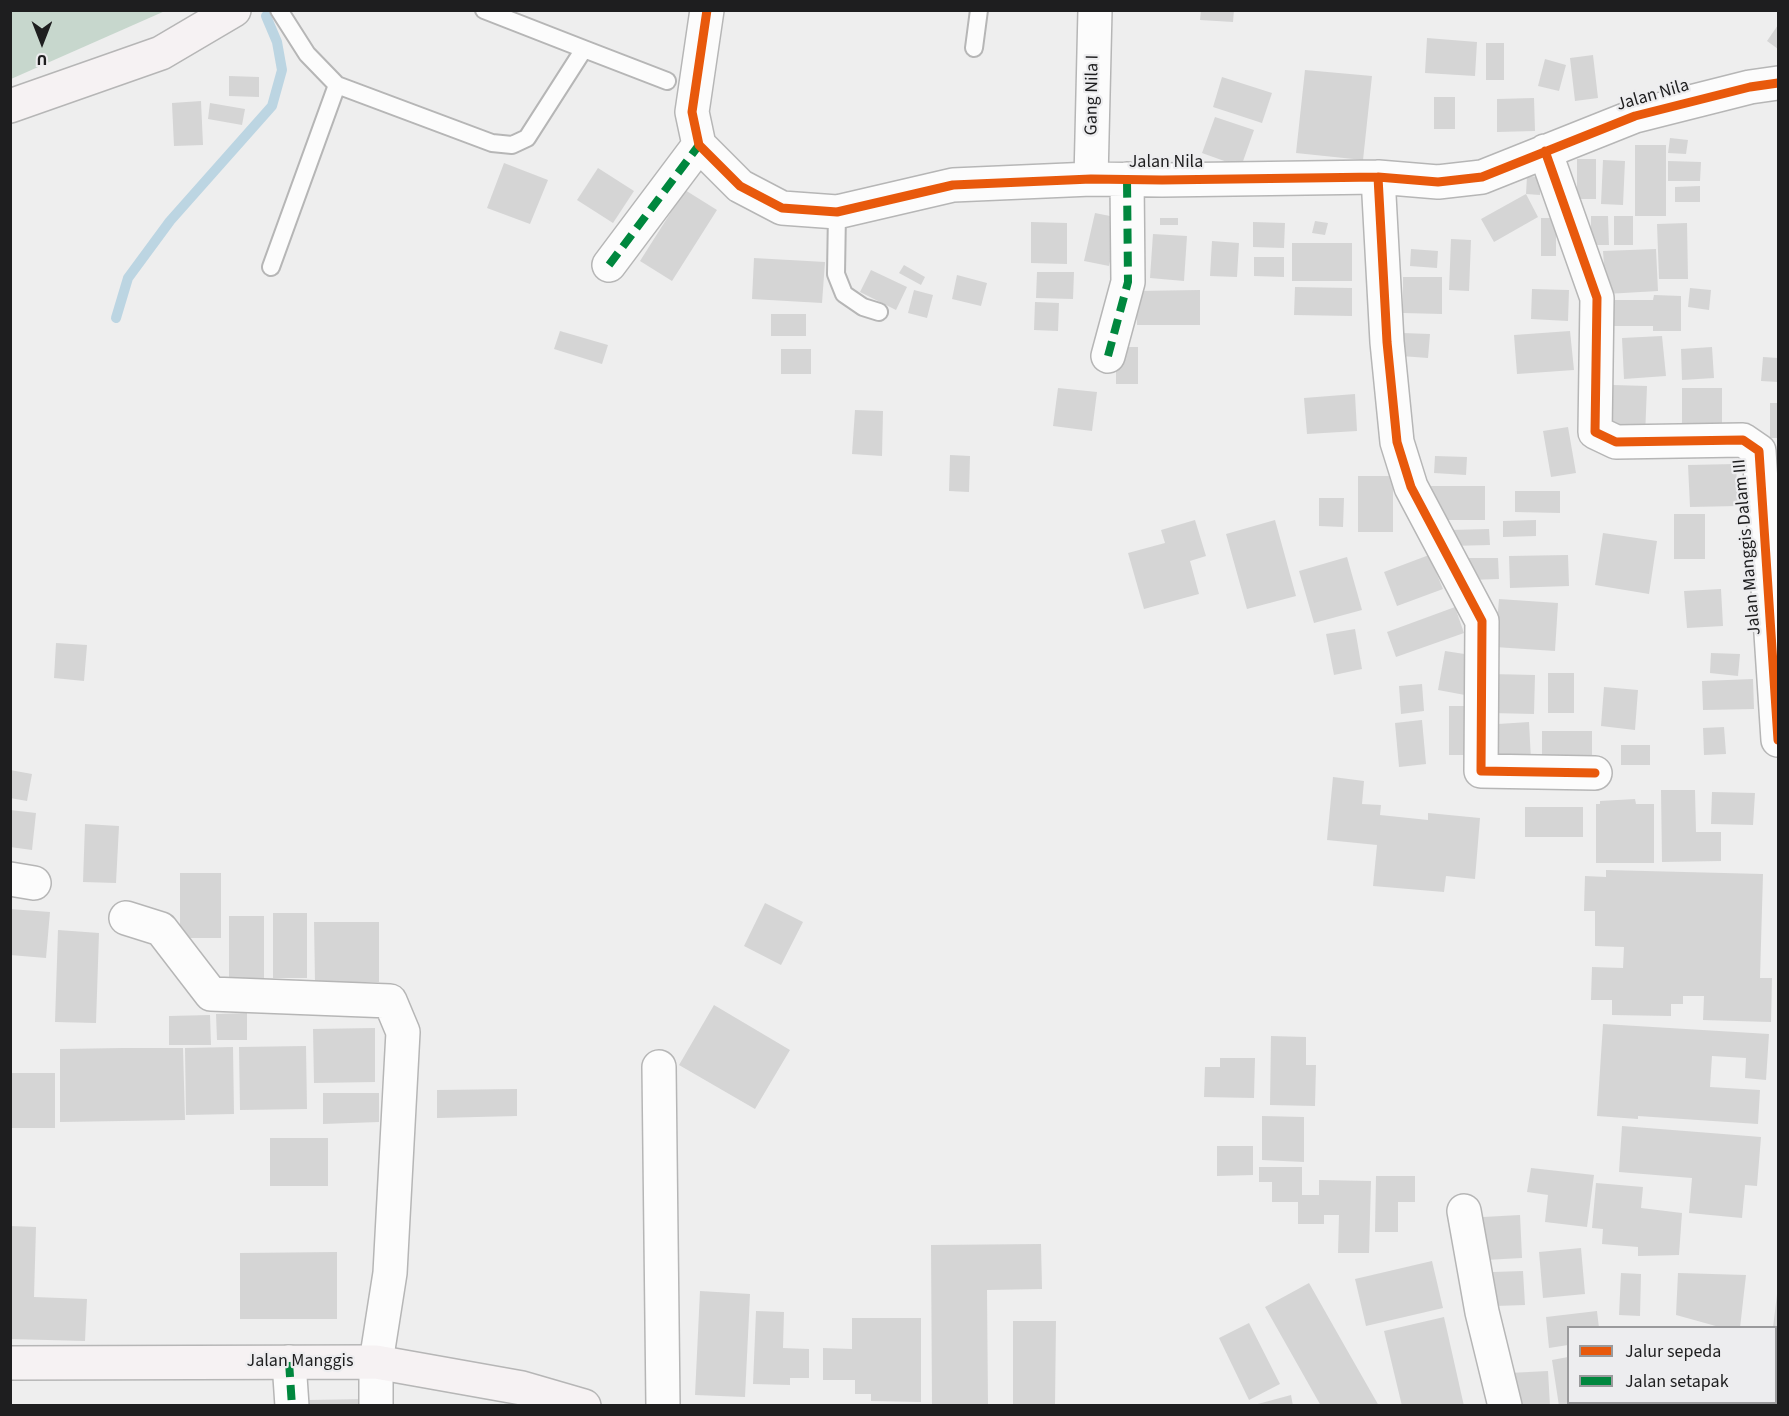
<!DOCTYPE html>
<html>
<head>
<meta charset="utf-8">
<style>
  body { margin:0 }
  #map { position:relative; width:1789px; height:1416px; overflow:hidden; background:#eee; font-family:"Source Sans 3",sans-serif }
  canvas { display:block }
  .frame { position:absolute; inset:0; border:12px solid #1e1e1f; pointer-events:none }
  .legend { position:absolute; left:1567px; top:1326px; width:210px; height:78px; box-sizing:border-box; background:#ededef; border:2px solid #9a9a9c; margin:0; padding:8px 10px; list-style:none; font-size:18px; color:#1e1e1f }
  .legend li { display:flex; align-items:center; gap:12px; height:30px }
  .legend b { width:30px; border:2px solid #9a9a9c }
  .north { position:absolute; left:12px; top:12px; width:60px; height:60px; -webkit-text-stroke:4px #ededef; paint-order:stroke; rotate:180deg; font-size:16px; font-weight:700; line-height:24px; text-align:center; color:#1e1e1f }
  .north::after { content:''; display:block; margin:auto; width:21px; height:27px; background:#1e1e1f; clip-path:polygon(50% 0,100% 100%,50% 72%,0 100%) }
</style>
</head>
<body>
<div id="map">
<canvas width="1789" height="1416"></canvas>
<div class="frame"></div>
<ul class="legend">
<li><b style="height:8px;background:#e8590c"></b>Jalur sepeda</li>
<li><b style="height:8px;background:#00873e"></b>Jalan setapak</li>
</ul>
<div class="north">U</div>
</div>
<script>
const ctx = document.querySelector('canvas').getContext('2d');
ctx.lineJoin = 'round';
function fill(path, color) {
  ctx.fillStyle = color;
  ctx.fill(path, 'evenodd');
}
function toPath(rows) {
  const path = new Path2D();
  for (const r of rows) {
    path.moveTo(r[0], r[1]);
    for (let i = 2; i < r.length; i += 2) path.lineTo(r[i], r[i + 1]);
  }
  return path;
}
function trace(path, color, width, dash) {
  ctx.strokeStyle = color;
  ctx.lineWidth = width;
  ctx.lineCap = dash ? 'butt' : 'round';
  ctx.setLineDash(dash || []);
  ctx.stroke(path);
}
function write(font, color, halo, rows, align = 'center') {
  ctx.font = font + ' "Source Sans 3",sans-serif';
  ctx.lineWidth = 4.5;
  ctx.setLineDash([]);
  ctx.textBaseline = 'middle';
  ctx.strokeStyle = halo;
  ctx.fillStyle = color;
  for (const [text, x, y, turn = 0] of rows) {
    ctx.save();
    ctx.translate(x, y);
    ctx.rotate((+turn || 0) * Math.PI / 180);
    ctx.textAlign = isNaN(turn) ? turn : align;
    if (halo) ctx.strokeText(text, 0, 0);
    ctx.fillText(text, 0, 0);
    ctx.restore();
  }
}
fill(toPath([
  [11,10,165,10,165,11,11,79]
]), '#c7d7cd');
trace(toPath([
  [116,318,128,278,170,221,272,106,282,70,277,42,266,16]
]), '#bcd5e2', 10);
fill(toPath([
  [1201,10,1234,10,1233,22,1200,20],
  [1778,25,1778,49,1767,41],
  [1427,38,1477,42,1475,76,1425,73],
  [1486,43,1504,43,1504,80,1486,80],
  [1593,55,1598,98,1575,101,1570,58],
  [1545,59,1566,65,1559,91,1538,86],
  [1305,70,1372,76,1363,160,1296,153],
  [229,76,259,77,259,97,229,96],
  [1222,77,1272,93,1262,123,1213,107],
  [1434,97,1455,97,1455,129,1434,129],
  [1534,98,1535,131,1497,132,1497,99],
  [201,101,203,145,174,146,172,103],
  [210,103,245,109,242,125,208,119],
  [1215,117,1254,130,1241,167,1202,153],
  [1670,138,1688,140,1686,154,1668,153],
  [1635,145,1666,145,1666,216,1635,216],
  [1577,159,1596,159,1596,199,1577,199],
  [1603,160,1625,161,1623,205,1601,204],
  [1668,161,1701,162,1700,181,1668,181],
  [504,163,548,180,530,224,487,208],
  [598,168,634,191,613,223,577,200],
  [1527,176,1541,177,1540,195,1526,194],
  [1700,186,1700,202,1675,202,1675,187],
  [685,190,717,210,672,281,640,261],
  [1526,194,1538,217,1494,242,1481,219],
  [1095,213,1120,218,1109,266,1084,261],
  [1591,216,1608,216,1609,245,1591,245],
  [1614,216,1633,216,1633,245,1614,245],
  [1160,218,1178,218,1178,225,1160,225],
  [1541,218,1556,218,1556,256,1541,256],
  [1315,221,1328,223,1325,235,1312,233],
  [1031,222,1067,223,1067,264,1031,263],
  [1253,222,1285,223,1284,248,1253,247],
  [1687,223,1688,279,1659,279,1657,224],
  [1153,234,1187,236,1184,281,1150,278],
  [1451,239,1471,240,1469,291,1449,290],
  [1212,241,1239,243,1237,277,1210,276],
  [1292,243,1352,243,1352,281,1292,281],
  [1411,249,1438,251,1437,268,1410,266],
  [1656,249,1658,291,1606,294,1603,251],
  [1254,257,1284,257,1284,277,1254,276],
  [754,258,825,262,822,303,752,299],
  [904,265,925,277,921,285,899,273],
  [871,270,907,287,896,310,860,292],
  [1037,272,1074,272,1073,299,1036,298],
  [957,275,987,283,981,306,952,299],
  [1403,277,1442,277,1442,314,1403,313],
  [1295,287,1352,288,1352,316,1294,315],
  [1690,288,1711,290,1709,310,1688,307],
  [1532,289,1569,290,1568,321,1531,319],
  [914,290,933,295,927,318,908,313],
  [1200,290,1200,325,1137,325,1136,291],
  [1654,295,1681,296,1681,331,1653,331,1653,326,1609,326,1609,300,1653,300],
  [1035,302,1059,303,1058,331,1034,330],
  [771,314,806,314,806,336,771,336],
  [560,331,608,345,602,364,554,349],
  [1570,331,1574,370,1517,374,1514,335],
  [1402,333,1430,334,1428,358,1401,356],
  [1662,336,1666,376,1624,379,1622,338],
  [1116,347,1138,347,1138,384,1116,384],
  [1712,347,1714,378,1682,380,1681,349],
  [781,349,811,349,811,374,781,374],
  [1763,357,1778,358,1778,382,1761,381],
  [1613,385,1647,386,1645,437,1612,436],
  [1058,388,1097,392,1092,431,1053,426],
  [1682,388,1722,388,1722,434,1682,434],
  [1355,394,1357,431,1307,434,1304,398],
  [1770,403,1778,403,1778,438,1770,438],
  [855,410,883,411,882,456,852,454],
  [1568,427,1576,473,1551,477,1543,431],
  [950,455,970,456,969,492,949,491],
  [1435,456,1467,457,1466,475,1434,473],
  [1736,464,1738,506,1690,507,1688,465],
  [1358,476,1393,476,1393,532,1358,532],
  [1431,486,1485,486,1485,520,1431,520],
  [1515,491,1560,491,1560,513,1515,512],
  [1319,498,1344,498,1343,527,1319,526],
  [1674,514,1705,514,1705,559,1674,559],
  [1195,520,1206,556,1190,561,1199,594,1144,609,1128,553,1165,543,1161,530],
  [1275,520,1296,596,1247,609,1226,534],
  [1536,520,1536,536,1503,537,1503,521],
  [1489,529,1490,545,1450,546,1450,530],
  [1603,533,1657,541,1649,594,1595,585],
  [1429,555,1443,589,1397,606,1384,572],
  [1568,555,1569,586,1510,588,1509,556],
  [1347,557,1362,610,1314,623,1299,571],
  [1468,558,1498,558,1499,579,1469,580],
  [1721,589,1723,626,1687,628,1684,591],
  [1499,599,1558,603,1555,651,1495,647],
  [1455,607,1464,633,1396,657,1387,632],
  [1355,629,1362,669,1334,675,1326,634],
  [56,643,87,645,84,681,54,678],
  [1445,651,1471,655,1465,695,1438,690],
  [1711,653,1740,654,1738,676,1710,673],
  [1548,673,1574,673,1574,713,1548,713],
  [1491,674,1535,675,1534,714,1491,713],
  [1753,679,1754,709,1703,710,1702,681],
  [1422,684,1424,711,1401,714,1399,686],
  [1604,687,1638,690,1635,730,1601,726],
  [1449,706,1473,706,1473,755,1449,755],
  [1422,720,1426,764,1399,767,1395,723],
  [1529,722,1531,760,1499,761,1498,724],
  [1724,727,1726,754,1704,755,1703,728],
  [1542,731,1592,731,1592,766,1542,766],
  [1621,745,1650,745,1650,765,1621,765],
  [10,770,32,774,27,801,10,798],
  [1333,777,1364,781,1362,804,1381,805,1380,815,1428,820,1428,813,1480,818,1475,879,1446,876,1444,892,1373,886,1377,845,1327,840],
  [1661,790,1695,790,1696,832,1721,832,1721,861,1662,862],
  [1712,792,1755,793,1753,825,1711,824],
  [1635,799,1636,804,1654,804,1654,863,1596,863,1596,804,1600,804,1600,801],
  [1525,807,1583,807,1583,837,1525,837],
  [10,810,36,813,32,850,10,847],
  [85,824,119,826,116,883,83,882],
  [1606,870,1763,874,1760,978,1772,978,1771,1022,1703,1020,1704,996,1683,996,1683,1004,1671,1004,1671,1016,1612,1015,1612,1000,1591,1000,1592,967,1623,968,1624,947,1595,946,1595,911,1584,911,1585,876,1606,877],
  [180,873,221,873,221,938,180,938],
  [765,903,803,922,781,965,744,946],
  [10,909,50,912,46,958,10,955],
  [273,913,307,913,307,978,273,978],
  [229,916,264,916,264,981,229,981],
  [314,922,379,922,379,982,315,982],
  [58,930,99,933,96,1023,55,1022],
  [714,1005,790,1050,755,1109,679,1065],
  [247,1013,247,1040,217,1040,216,1014],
  [210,1015,211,1045,169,1045,169,1016],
  [1603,1024,1769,1034,1766,1080,1745,1078,1746,1058,1712,1056,1710,1087,1760,1090,1758,1124,1638,1116,1638,1119,1597,1116],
  [375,1028,375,1082,314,1083,313,1029],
  [1271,1036,1306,1037,1306,1065,1316,1065,1315,1106,1270,1105],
  [306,1046,307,1109,240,1110,239,1047],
  [233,1047,234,1114,186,1115,185,1048],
  [122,1048,183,1048,185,1120,60,1122,60,1049],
  [1220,1058,1255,1058,1254,1098,1204,1097,1205,1067,1220,1067],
  [10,1073,55,1073,55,1128,10,1128],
  [517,1089,517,1116,437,1118,437,1090],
  [323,1093,379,1093,379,1122,323,1124],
  [1262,1116,1304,1117,1304,1162,1262,1160],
  [1622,1126,1761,1137,1757,1186,1745,1185,1742,1218,1689,1213,1692,1178,1619,1172],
  [270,1138,328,1138,328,1186,270,1186],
  [1217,1146,1253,1146,1253,1175,1217,1176],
  [1259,1167,1302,1167,1302,1195,1319,1195,1319,1180,1371,1181,1369,1253,1338,1253,1339,1215,1324,1215,1324,1224,1298,1224,1298,1202,1272,1202,1272,1182,1259,1182],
  [1531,1168,1594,1175,1587,1227,1545,1222,1548,1195,1527,1192],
  [1376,1176,1415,1176,1415,1202,1398,1202,1398,1232,1375,1232],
  [1596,1183,1643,1187,1641,1208,1682,1213,1679,1255,1638,1256,1638,1247,1602,1244,1603,1229,1592,1228],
  [1520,1215,1522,1258,1485,1260,1483,1217],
  [10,1226,36,1227,34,1297,87,1299,85,1341,10,1339],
  [1041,1244,1042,1289,987,1290,988,1406,932,1406,931,1245],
  [1581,1248,1585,1294,1543,1298,1539,1252],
  [337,1252,337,1319,240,1319,240,1253],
  [1432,1261,1443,1308,1366,1326,1355,1279],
  [1523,1271,1525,1305,1495,1306,1493,1272],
  [1621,1273,1641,1274,1640,1316,1619,1315],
  [1678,1273,1746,1275,1740,1328,1723,1328,1676,1315],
  [1309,1283,1347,1350,1379,1406,1321,1406,1265,1307],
  [700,1291,750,1294,745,1397,695,1395],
  [1777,1294,1778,1294,1778,1334,1776,1334,1776,1328,1773,1328],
  [756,1311,784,1312,783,1348,809,1349,809,1378,790,1378,790,1385,753,1384],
  [1597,1311,1599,1328,1568,1328,1568,1345,1549,1348,1546,1317],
  [1444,1317,1464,1406,1402,1406,1384,1331],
  [852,1318,921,1318,921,1402,871,1401,871,1394,855,1394,855,1380,823,1380,823,1348,852,1349],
  [1013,1321,1056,1321,1055,1406,1013,1406],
  [1249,1323,1280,1384,1249,1400,1219,1338],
  [1568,1357,1568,1402,1610,1402,1611,1406,1559,1406,1552,1360],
  [1548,1371,1550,1406,1510,1406,1509,1373],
  [1291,1395,1293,1406,1255,1406,1254,1405],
  [366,1399,366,1406,307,1406,307,1400]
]), '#d5d5d5');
const lane = toPath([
  [279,10,307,54,337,85,492,143,512,145,527,138,584,49,484,10],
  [974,48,979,10],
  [584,49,667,81],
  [837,212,836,274,844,294,863,307,879,312],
  [271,267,337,85]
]);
const street = toPath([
  [707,10,692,112,699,145,740,186,782,208,837,212,953,185,1091,179,1162,180,1378,177,1438,182,1482,177,1635,116,1750,87,1778,83],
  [1545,151,1597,298,1595,432,1616,442,1743,440,1759,451,1778,740],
  [1378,177,1387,342,1397,442,1411,487,1482,621,1481,771,1595,773],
  [1091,179,1095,10],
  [609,265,699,145],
  [1108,356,1128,282,1127,179],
  [10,879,34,883],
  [126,918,161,929,211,994,390,1001,403,1032,390,1273,376,1362,376,1406],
  [659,1067,663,1406],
  [1464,1211,1482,1312,1505,1406],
  [289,1362,292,1406]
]);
const secondary = toPath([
  [10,106,161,53,234,10],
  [10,1363,376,1362,522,1388,584,1406],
  [1776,1390,1778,1389],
  [1729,1406,1737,1402]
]);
trace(lane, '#b6b6b6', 20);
trace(street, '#b6b6b6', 36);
trace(secondary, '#b6b6b6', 36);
trace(lane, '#fcfcfc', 16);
trace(street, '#fcfcfc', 33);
trace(secondary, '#f6f2f3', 33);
trace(toPath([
  [609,265,699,145],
  [1108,356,1128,282,1127,179],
  [289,1362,292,1406]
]), '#00873e', 8, [15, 8]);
trace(toPath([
  [707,10,692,112,699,145,740,186,782,208,837,212,953,185,1091,179,1162,180,1378,177,1438,182,1482,177,1635,116,1750,87,1778,83],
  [1545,151,1597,298,1595,432,1616,442,1743,440,1759,451,1778,740],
  [1378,177,1387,342,1397,442,1411,487,1482,621,1481,771,1595,773]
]), '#e8590c', 9);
write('18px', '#1e1e1f', '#ededef', [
  ["Gang Nila I",1093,95,-89],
  ["Jalan Nila",1653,96,-16],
  ["Jalan Nila",1166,163],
  ["Jalan Manggis Dalam III",1748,547,-95],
  ["Jalan Manggis",300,1362]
]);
</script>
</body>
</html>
